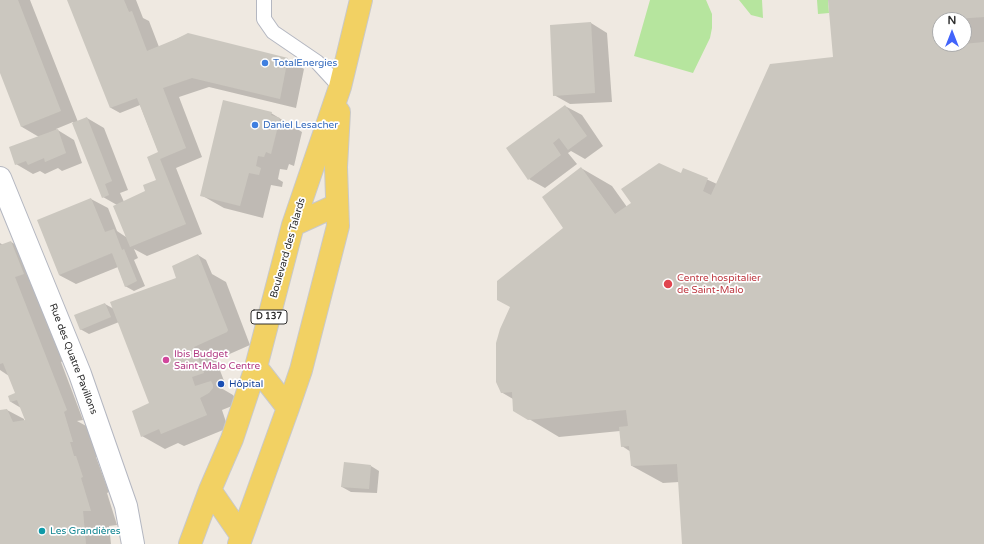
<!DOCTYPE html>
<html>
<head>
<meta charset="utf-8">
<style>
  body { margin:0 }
  #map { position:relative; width:984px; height:544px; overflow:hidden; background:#efe9e1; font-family:"Varela Round",sans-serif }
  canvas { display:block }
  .north { position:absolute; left:932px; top:12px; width:40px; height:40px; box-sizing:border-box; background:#fff; border:1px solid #ababab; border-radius:50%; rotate:0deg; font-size:11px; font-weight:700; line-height:16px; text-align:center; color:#2e2e2e }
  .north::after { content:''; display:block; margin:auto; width:14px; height:18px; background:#4264fb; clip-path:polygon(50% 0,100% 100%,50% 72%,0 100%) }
</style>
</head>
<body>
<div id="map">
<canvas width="984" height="544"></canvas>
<div class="north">N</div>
</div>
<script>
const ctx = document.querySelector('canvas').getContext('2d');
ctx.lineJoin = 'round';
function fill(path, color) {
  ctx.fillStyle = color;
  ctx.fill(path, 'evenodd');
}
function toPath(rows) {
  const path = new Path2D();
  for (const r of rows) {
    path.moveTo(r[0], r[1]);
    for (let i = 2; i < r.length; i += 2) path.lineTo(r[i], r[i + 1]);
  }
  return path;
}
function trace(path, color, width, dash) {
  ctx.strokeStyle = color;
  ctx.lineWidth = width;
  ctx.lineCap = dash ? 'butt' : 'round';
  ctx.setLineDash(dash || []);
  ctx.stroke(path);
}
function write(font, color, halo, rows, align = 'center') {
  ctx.font = font + ' "Varela Round",sans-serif';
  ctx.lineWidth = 3.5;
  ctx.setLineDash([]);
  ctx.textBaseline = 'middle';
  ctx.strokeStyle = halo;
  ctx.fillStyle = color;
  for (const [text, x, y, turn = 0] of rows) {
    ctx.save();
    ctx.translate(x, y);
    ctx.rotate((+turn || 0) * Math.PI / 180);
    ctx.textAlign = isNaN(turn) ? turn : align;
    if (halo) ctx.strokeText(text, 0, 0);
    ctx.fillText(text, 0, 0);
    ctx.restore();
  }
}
fill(toPath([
  [650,0,706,0,712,14,712,28,710,38,693,73,634,56],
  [739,0,762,0,763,18,751,15],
  [817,0,828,0,829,13,818,14]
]), '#b6e59e');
fill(toPath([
  [0,0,30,0,78,122,87,118,104,128,128,190,120,193,124,202,147,192,157,181,159,153,140,105,120,113,111,108,69,0,136,0,143,18,149,21,159,47,188,34,288,59,304,69,296,108,209,87,179,97,202,157,176,168,202,234,147,256,134,249,138,258,134,260,145,286,134,291,125,286,118,267,76,284,59,275,91,199,108,208,117,231,126,237,117,205,103,197,73,122,56,129,74,140,82,163,62,171,58,168,45,174,40,171,33,174,16,164,39,137,22,127,0,71],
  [829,0,984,0,984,544,683,544,679,482,663,483,632,466,631,452,622,446,620,431,559,437,514,410,513,399,501,392,564,228,581,168,612,186,627,207,682,174,684,169,717,184,834,58],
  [940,20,964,20,964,44,940,44],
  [591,23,607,33,612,102,570,104,554,95],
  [565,106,582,115,603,146,585,159,571,151,568,153,577,164,545,188,529,179],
  [271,113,302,132,294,166,289,164,287,170,280,169,278,179,283,182,282,187,271,185,263,218,224,208,201,195],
  [11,242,34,255,65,360,61,362,83,420,77,421,90,428,99,457,96,457,109,492,107,493,117,525,109,526,111,544,0,544,0,411,7,410,24,419,24,421,28,420,21,408,11,402,10,396,16,394,9,376,0,370,0,243,3,245],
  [198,255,206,260,212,274,226,282,250,345,216,360,226,386,221,388,233,395,235,398,232,406,222,410,228,428,184,446,178,443,165,449,142,436,150,403,119,322,89,334,80,329,105,304,114,309,178,278],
  [371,466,379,471,377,493,351,492,342,487]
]), '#0003');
fill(toPath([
  [0,0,18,0,61,111,21,127,0,73],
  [67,0,124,0,129,12,132,11,147,51,176,39,188,33,288,58,280,99,192,78,163,88,186,148,160,159,186,224,130,247,113,206,145,191,143,185,156,180,147,157,158,152,137,98,110,108],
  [828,0,984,0,984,17,940,20,940,44,964,44,984,42,984,544,682,544,677,464,631,466,629,446,621,447,619,427,628,426,626,410,528,420,513,411,512,392,501,393,496,382,496,343,500,329,510,307,497,300,497,281,563,228,542,197,581,167,615,214,631,203,621,189,659,163,681,173,683,168,708,178,703,191,711,195,770,64,833,57],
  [591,22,595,93,553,96,550,25],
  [223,100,272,112,271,115,280,118,271,154,266,152,264,157,258,156,256,166,261,168,259,175,249,173,240,206,200,196],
  [565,105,587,136,568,150,559,138,553,143,561,155,528,180,506,148],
  [87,117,112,181,105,184,109,195,102,198,72,123],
  [58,129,66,153,45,162,44,158,28,165,26,161,15,165,9,147],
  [91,198,105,232,114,229,122,250,124,249,137,281,125,287,112,253,59,275,37,220],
  [11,241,24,274,15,277,67,410,64,412,73,442,70,442,74,456,76,456,83,477,81,478,91,511,83,511,86,544,0,544,0,410,7,409,13,422,25,420,17,400,10,402,8,396,15,393,3,363,0,364,0,245],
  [198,254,228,330,227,332,194,347,204,373,192,377,195,386,211,381,213,385,213,388,209,393,200,398,207,415,161,434,159,429,141,437,132,411,149,403,110,302,176,278,172,266],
  [105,303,111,317,80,330,74,315],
  [344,462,371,465,369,489,341,487]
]), '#cbc7bf');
const lane = toPath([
  [264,0,264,19,273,32,317,62,340,87]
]);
const secondary = toPath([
  [0,178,80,374,126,506,133,544]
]);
const primary = toPath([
  [293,225,337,205],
  [256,367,288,408],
  [210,490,241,535],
  [190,544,210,490,232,439,256,367,293,225,340,87,361,0],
  [239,544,288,408,301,370,338,226,336,167,339,112]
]);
trace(lane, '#b4b7c1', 16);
trace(secondary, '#b4b7c1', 24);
trace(primary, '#c9c9c9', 24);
trace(lane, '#fff', 14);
trace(secondary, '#fff', 22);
trace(primary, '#f2d163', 22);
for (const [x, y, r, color] of [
  [265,63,4,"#3f7fe0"],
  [255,125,4,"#3f7fe0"],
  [668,284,5,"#e0444e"],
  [166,360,4,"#d1479c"],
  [221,384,4,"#1a4fb4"],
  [42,531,4,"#0f9aa8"]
]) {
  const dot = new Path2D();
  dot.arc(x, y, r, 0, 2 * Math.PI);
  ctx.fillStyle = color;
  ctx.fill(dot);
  trace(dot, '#fff', 1.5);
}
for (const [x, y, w] of [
  [269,317,36]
]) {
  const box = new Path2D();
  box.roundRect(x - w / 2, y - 7, w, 14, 3);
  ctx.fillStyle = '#fff';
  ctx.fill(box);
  trace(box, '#2e2e2e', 1);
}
write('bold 9px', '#2e2e2e', null, [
  ["D 137",269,317]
]);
write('10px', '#366cbe', '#fff', [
  ["TotalEnergies",273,63],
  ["Daniel Lesacher",263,125]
], 'left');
write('10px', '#2e2e2e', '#fff', [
  ["Boulevard des Talards",288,248,-74],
  ["Rue des Quatre Pavillons",73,359,69]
]);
write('10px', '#be3a42', '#fff', [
  ["Centre hospitalier",677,278],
  ["de Saint-Malo",677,290]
], 'left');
write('10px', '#b23c85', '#fff', [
  ["Ibis Budget",174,354],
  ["Saint-Malo Centre",174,366]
], 'left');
write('10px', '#164399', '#fff', [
  ["Hôpital",229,384]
], 'left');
write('10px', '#0d838f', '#fff', [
  ["Les Grandières",50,531]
], 'left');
</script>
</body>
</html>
